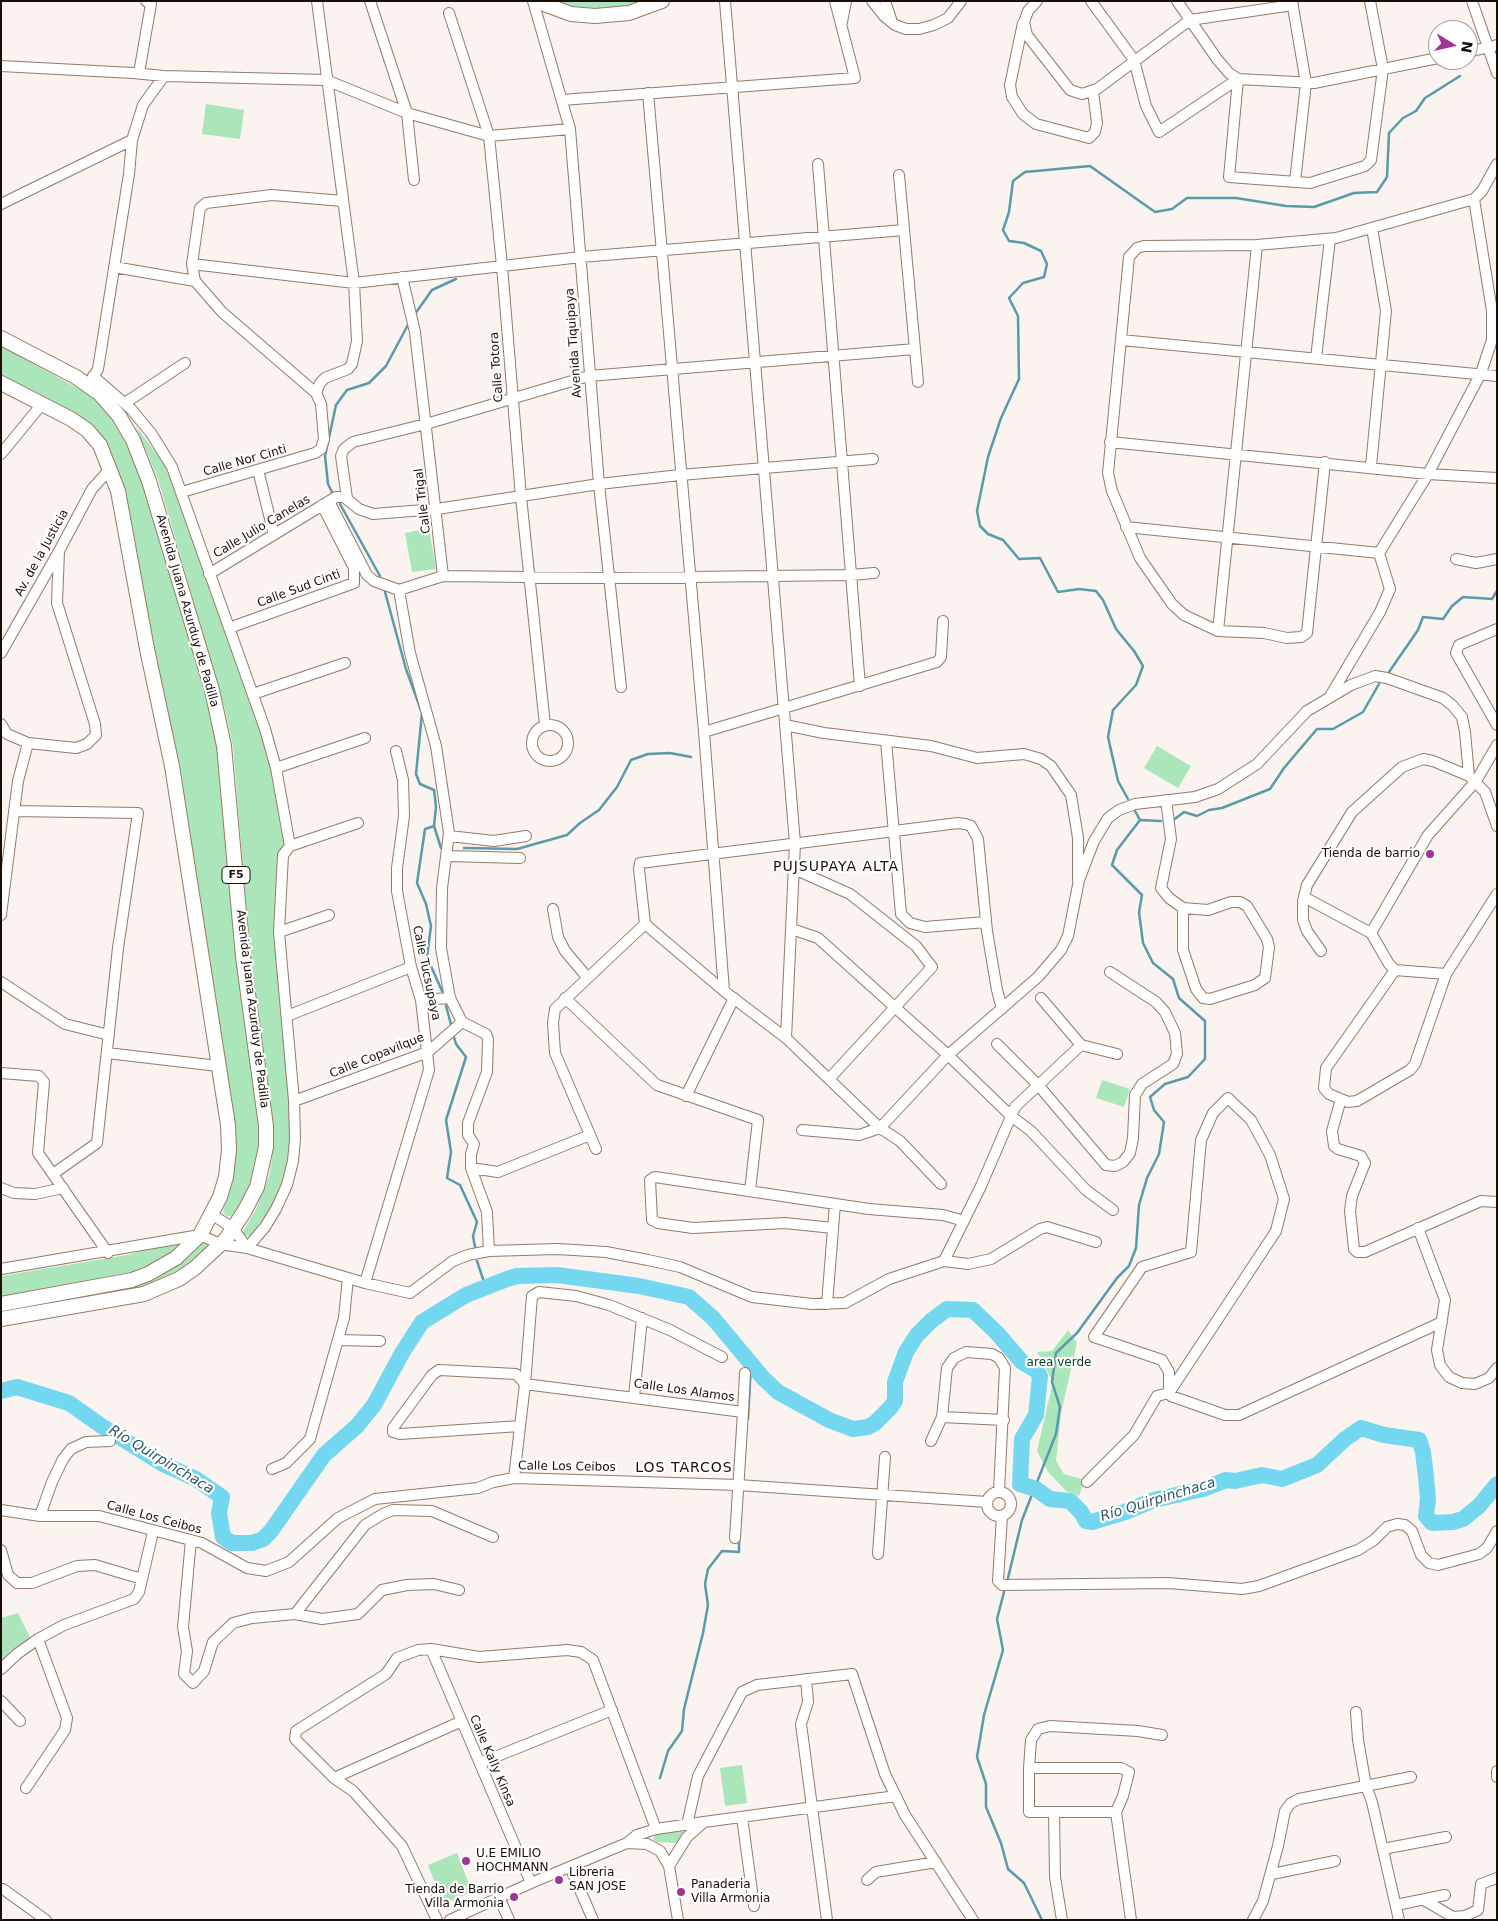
<!DOCTYPE html>
<html>
<head>
<meta charset="utf-8">
<style>
  body { margin:0 }
  #map { position:relative; width:1498px; height:1921px; overflow:hidden; background:#faf3ef; font-family:"DejaVu Sans",sans-serif }
  canvas { display:block }
  .frame { position:absolute; inset:0; border:2px solid #1a0f07; pointer-events:none }
  .north { position:absolute; left:1428px; top:20px; width:50px; height:50px; box-sizing:border-box; background:#fff; border:1px solid #a39f9c; border-radius:50%; rotate:99deg; font-size:14px; font-weight:700; line-height:20px; text-align:center; color:#1a0f07 }
  .north::after { content:''; display:block; margin:auto; width:18px; height:22px; background:#9e3699; clip-path:polygon(50% 0,100% 100%,50% 72%,0 100%) }
</style>
</head>
<body>
<div id="map">
<canvas width="1498" height="1921"></canvas>
<div class="frame"></div>
<div class="north">N</div>
</div>
<script>
const ctx = document.querySelector('canvas').getContext('2d');
ctx.lineJoin = 'round';
function fill(path, color) {
  ctx.fillStyle = color;
  ctx.fill(path, 'evenodd');
}
function toPath(rows) {
  const path = new Path2D();
  for (const r of rows) {
    if (r.length === 3) {
      path.moveTo(r[0] + r[2], r[1]);
      path.arc(r[0], r[1], r[2], 0, 2 * Math.PI);
      continue;
    }
    path.moveTo(r[0], r[1]);
    for (let i = 2; i < r.length; i += 2) path.lineTo(r[i], r[i + 1]);
  }
  return path;
}
function trace(path, color, width, dash) {
  ctx.strokeStyle = color;
  ctx.lineWidth = width;
  ctx.lineCap = dash ? 'butt' : 'round';
  ctx.setLineDash(dash || []);
  ctx.stroke(path);
}
function write(font, color, halo, rows, align = 'center') {
  ctx.font = font + ' "DejaVu Sans",sans-serif';
  ctx.lineWidth = 4.5;
  ctx.setLineDash([]);
  ctx.textBaseline = 'middle';
  ctx.strokeStyle = halo;
  ctx.fillStyle = color;
  for (const [text, x, y, turn = 0] of rows) {
    ctx.save();
    ctx.translate(x, y);
    ctx.rotate((+turn || 0) * Math.PI / 180);
    ctx.textAlign = isNaN(turn) ? turn : align;
    if (halo) ctx.strokeText(text, 0, 0);
    ctx.fillText(text, 0, 0);
    ctx.restore();
  }
}
fill(toPath([
  [548,1,650,1,628,8,579,10],
  [206,104,244,110,240,139,202,134],
  [1,346,90,395,107,413,120,432,135,461,148,499,212,717,218,743,228,879,260,1134,253,1179,234,1217,226,1216,223,1211,232,1183,234,1162,176,750,104,445,1,377],
  [135,425,165,465,231,642,269,757,286,843,279,869,274,920,291,1098,290,1164,274,1208,250,1236,244,1235,243,1232,256,1209,269,1176,272,1159,273,1125,253,989,233,747,225,710,158,479],
  [429,528,436,569,412,572,405,533],
  [1157,746,1191,766,1178,788,1144,768],
  [1102,1080,1130,1089,1124,1107,1096,1098],
  [189,1239,166,1259,135,1274,1,1298,1,1276,127,1255],
  [201,1241,210,1248,183,1271,145,1289,1,1315,1,1309,129,1286],
  [1068,1330,1077,1343,1061,1413,1056,1461,1064,1474,1085,1480,1079,1496,1066,1491,1049,1473,1037,1451,1052,1386,1051,1378,1037,1352,1052,1351],
  [18,1613,30,1637,1,1664,1,1618],
  [742,1765,747,1803,725,1806,720,1768],
  [681,1827,683,1835,676,1843,657,1842,653,1839,656,1834],
  [457,1853,472,1892,443,1904,428,1865]
]), '#abe6ba');
trace(toPath([
  [415,314,432,290,456,279],
  [332,492,328,484,325,456,336,405,347,390,369,383,386,366,410,321],
  [340,504,380,576],
  [385,592,406,669,422,713,416,774,420,784,434,790,436,807,434,826,425,829,417,883,426,904,431,926,427,957,442,991],
  [1389,672,1418,630,1423,617,1443,619,1452,606,1463,597,1492,599,1497,591],
  [1128,799,1118,781,1108,737,1113,710,1136,685,1143,666,1134,651,1116,629,1103,600,1096,591,1079,589,1058,592,1040,558,1019,559,1003,540,988,534,980,526,977,511,988,457,1001,418,1019,379,1018,316,1009,298,1023,283,1044,277,1047,264,1041,251,1024,243,1009,241,1003,230,1009,212,1013,181,1025,172,1090,166,1155,212,1172,209,1187,198,1236,198,1286,206,1314,207,1354,193,1377,192,1387,177,1389,133,1403,118,1416,111,1425,98,1460,76],
  [1135,811,1140,820],
  [1172,821,1184,812,1197,816,1209,810,1222,808,1270,789,1284,768,1317,729,1333,729,1363,712,1379,684],
  [434,826,441,848],
  [464,848,517,849,567,835,580,823,599,810,617,787,631,760,648,754,670,753,691,757],
  [446,1006,452,1028],
  [453,1034,456,1044,466,1057,446,1120,451,1152,447,1178,460,1185,477,1222,473,1236,475,1247],
  [477,1261,486,1288],
  [748,1419,751,1364],
  [1008,1578,1022,1520,1056,1434,1060,1407,1052,1382,1056,1353,1077,1333,1117,1278,1129,1266,1136,1248,1139,1205,1147,1178,1159,1154,1164,1122,1154,1110,1150,1097,1165,1084,1188,1077,1205,1059,1205,1021,1179,998,1173,979,1153,963,1143,943,1139,912,1142,895,1112,865,1117,850,1140,820,1161,821],
  [1004,1592,997,1619,1003,1650,984,1715,977,1757,986,1784,986,1807,1001,1843,1008,1869,1024,1883,1042,1920],
  [660,1778,668,1751,682,1731,684,1709,703,1633,708,1605,705,1584,708,1569,722,1551,739,1552,739,1539]
]), '#599baa', 2.5);
trace(toPath([
  [1,1391,17,1387,69,1403,103,1427,163,1464,196,1479,222,1497,219,1513,223,1537,232,1543,252,1543,263,1539,271,1531,324,1455,357,1426,374,1405,402,1353,422,1322,466,1295,507,1279,517,1276,557,1275,639,1286,689,1297,713,1318,763,1378,778,1392,829,1420,853,1429,868,1427,875,1423,890,1408,895,1401,895,1382,906,1352,917,1335,931,1321,947,1309,973,1310,997,1333,1022,1362,1037,1371,1040,1376,1036,1415,1022,1439,1020,1484,1036,1489,1050,1499,1070,1501,1081,1512,1086,1521,1092,1522,1125,1512,1154,1500,1203,1489,1226,1480,1235,1481,1262,1475,1282,1479,1317,1465,1345,1439,1361,1428,1384,1435,1419,1440,1423,1452,1426,1477,1428,1499,1426,1516,1432,1523,1453,1522,1463,1519,1479,1506,1497,1484]
]), '#74d7f0', 16);
const minor = toPath([
  [370,1,407,113,414,180],
  [533,1,570,129,599,484,621,687],
  [725,1,795,843,786,1038],
  [872,1,884,16,895,25,906,29,919,29,934,25,948,18,961,1],
  [885,1,891,19],
  [1037,1,1028,11,1024,22,1027,35,1070,90,1082,94,1097,89,1190,20,1293,5],
  [1091,1,1134,60,1146,106,1159,132,1238,79],
  [1177,1,1217,59,1229,73,1238,79,1314,83,1438,58],
  [1292,1,1306,83,1295,182],
  [1472,1,1497,73],
  [449,13,489,136,502,266,521,497,545,725],
  [842,22,846,1],
  [1023,23,1010,85,1012,97,1023,114,1036,124,1089,138,1095,132,1097,123,1093,91],
  [1468,52,1497,45],
  [1,66,133,73,164,76,326,80,407,113,489,136,570,129],
  [139,73,151,4,146,1],
  [1238,79,1229,177,1310,183,1365,166,1371,160,1383,69,1370,1],
  [648,93,704,732,724,991],
  [562,100,855,78,835,1],
  [818,164,860,686],
  [899,175,918,382],
  [1,204,132,140],
  [192,264,354,283,581,257,904,230],
  [114,267,195,281],
  [402,277,415,332,443,576],
  [1121,340,1497,376],
  [1316,358,1330,239],
  [93,376,131,409,151,433,172,467,265,729,276,768,290,846,283,855,279,932,294,1101,295,1139,293,1161,287,1185,276,1209,265,1227,247,1248],
  [90,382,98,369,129,174,132,140,143,105,164,76],
  [316,393,320,383,325,378,348,369,352,364,357,341,354,283,317,1],
  [125,403,185,363],
  [1110,442,1428,474,1497,478],
  [1,454,42,404],
  [1325,462,1307,633,1301,637,1287,638,1264,633,1218,631,1184,615,1172,604,1140,558,1112,491,1108,473,1129,257,1137,248,1144,246,1257,245,1336,238,1474,199,1482,191,1497,164],
  [1371,466,1386,311,1372,228],
  [258,470,274,535],
  [182,492,315,453,321,449,324,439,321,404,316,393,222,312,195,281,192,264,200,208,206,203,272,195,343,201],
  [347,498,341,456,344,449,353,442,426,424,589,376,915,349],
  [329,501,367,575,374,581,399,590],
  [1126,527,1379,553],
  [1456,559,1476,563,1497,559],
  [209,574,336,497,344,497,359,509,373,514,437,509,599,484,680,475,873,459],
  [229,628,354,583,354,568,322,505],
  [1497,629,1459,645,1456,653,1497,725],
  [1218,631,1257,245],
  [1,653,59,551,92,489,110,469],
  [253,694,345,663],
  [1329,698,1380,612,1390,589,1379,553,1428,474,1481,373,1492,340,1492,311,1474,199],
  [1,724,7,734,28,743,18,781,1,915],
  [550,743,18],
  [785,725,824,733,931,746,977,758,1024,754,1041,759,1051,766,1071,795,1078,838,1078,880],
  [704,732,937,662,941,657,943,621],
  [886,741,901,914,910,923,925,927,986,922],
  [28,743,76,748,87,744,96,735,95,724,57,603,59,551],
  [276,768,365,738],
  [1166,800,1171,839,1161,888,1169,898,1183,908,1208,910,1231,902,1240,902,1247,906,1267,939,1269,947,1265,978,1255,985,1210,999,1203,998,1196,989,1183,950,1183,908],
  [14,811,138,813,118,948,97,1143,53,1174],
  [449,836,494,841,526,836],
  [290,846,358,823],
  [447,856,520,858],
  [794,869,850,894,916,946,932,967,829,1079],
  [1304,897,1371,933,1389,964,1395,970,1446,974],
  [553,909,558,937,565,951,587,977],
  [792,929,818,938,948,1055,1038,977,1061,950,1068,936,1079,880,1094,841,1108,818,1119,810,1135,804,1195,797,1218,789,1257,764,1307,711,1351,685,1375,676,1387,678,1443,698,1452,705,1462,717,1465,732,1469,776],
  [279,932,329,915],
  [1371,933,1428,835,1476,781,1497,745],
  [1321,951,1307,931,1303,920,1303,901,1307,885,1352,812,1402,767,1423,759,1433,761,1469,776,1485,792,1497,826],
  [1395,970,1326,1068,1324,1088,1329,1094,1348,1102,1357,1101,1410,1070,1415,1064,1446,974,1497,894],
  [1,982,65,1024,109,1035],
  [450,998,462,1022,486,1034,488,1039,487,1072,468,1123,468,1135,474,1144,471,1154,471,1168,487,1212,489,1251],
  [565,998,657,1085,758,1120,750,1191],
  [421,1000,450,998,441,948,442,888,449,833,436,746,410,653,399,590,443,576,609,578,851,575,874,573],
  [287,1016,411,967],
  [997,1044,1039,1086,1106,1165,1115,1166,1123,1162,1130,1153,1133,1138,1135,1095,1142,1084,1173,1064,1177,1054,1175,1033,1165,1012,1156,1002,1110,972],
  [1081,1045,1117,1054],
  [107,1053,218,1066],
  [1,1073,39,1076,44,1082,38,1153,108,1253],
  [686,1096,734,998],
  [1341,1099,1332,1131,1334,1146,1338,1149,1361,1156,1365,1163,1352,1196,1350,1211,1354,1249,1357,1252,1365,1252,1481,1201,1497,1202],
  [294,1101,428,1052,462,1022],
  [802,1130,859,1135,880,1128,948,1055,1011,1116,1031,1131,1086,1190,1113,1210],
  [596,1149,555,1053,553,1023,555,1009,645,924],
  [471,1168,498,1172,590,1135],
  [941,1184,900,1141,880,1128,786,1038,724,991,645,924,639,869,640,863,958,823,965,824,971,826,978,839,987,931,997,990,1002,1009],
  [1,1188,14,1193,35,1194,63,1188],
  [211,1214,233,1228,247,1248],
  [833,1228,785,1223,693,1228,658,1223,652,1220,650,1180,655,1177,869,1209,943,1215,964,1221],
  [1418,1228,1445,1300,1437,1350,1440,1365,1449,1377,1462,1383,1475,1384,1489,1378,1497,1368],
  [944,1261,981,1186,1015,1107,1081,1045,1041,998],
  [1,1269,200,1235,220,1244,247,1248,365,1283,410,1293,453,1261,468,1255,489,1251,557,1249,606,1252,648,1260,680,1267,752,1297,812,1304,845,1303,889,1279,944,1261,968,1264,991,1259,1040,1229,1047,1227,1096,1242],
  [365,1283,429,1070,421,1000,411,967,397,891,397,868,404,816,403,780,396,751],
  [827,1304,835,1204],
  [339,1340,380,1341],
  [634,1397,642,1318],
  [743,1412,745,1373],
  [942,1417,1004,1420],
  [520,1426,400,1434,393,1432,393,1428,432,1375,439,1370,516,1374,525,1384,743,1412,735,1538],
  [931,1441,942,1417,947,1368,954,1358,966,1352,992,1354,999,1358,1005,1368,999,1492],
  [272,1469,286,1463,310,1439,344,1318,348,1278],
  [514,1478,525,1384,532,1296,539,1292,576,1296,609,1305,670,1330,722,1357],
  [1087,1482,1134,1435,1157,1396,1169,1393,1276,1231,1284,1199,1270,1155,1251,1120,1228,1098,1213,1113,1201,1140,1191,1252,1142,1267,1094,1337,1162,1360,1169,1372,1169,1393,1171,1396,1225,1415,1239,1415,1442,1322],
  [999,1504,12],
  [1,1510,40,1516,99,1516,202,1543,247,1568,266,1571,289,1562,338,1518,375,1499,478,1488,493,1482,514,1478,738,1485,987,1502],
  [40,1516,52,1482,63,1459,71,1449,86,1442,110,1441],
  [1002,1516,998,1581,1002,1585,1168,1583,1242,1589,1259,1586,1358,1550,1374,1540,1387,1527,1397,1524,1405,1525,1412,1531,1421,1555,1429,1563,1438,1565,1479,1554,1487,1548,1497,1531],
  [191,1540,183,1627,187,1651,184,1674,193,1683,204,1671,213,1642,233,1623,252,1618,295,1614,322,1619,358,1614,382,1590,407,1585,434,1584,459,1590],
  [1,1550,8,1575,17,1583,32,1583,77,1566,95,1565,142,1579],
  [878,1554,885,1457],
  [295,1614,365,1525,383,1514,393,1510,432,1511,493,1537],
  [431,1649,531,1883],
  [1,1669,17,1654,38,1639,64,1625,134,1599,139,1592,153,1532],
  [806,1679,808,1702,801,1724,827,1920],
  [1,1701,20,1721],
  [1356,1712,1358,1740,1366,1786,1372,1802,1399,1920],
  [480,1763,612,1710],
  [1029,1768,1029,1812,1116,1812],
  [1497,1771,1497,1777],
  [334,1778,462,1721],
  [26,1788,65,1730,67,1718,38,1639],
  [1054,1812,1055,1877,1062,1920],
  [742,1817,754,1906],
  [687,1825,698,1776,742,1692,757,1685,852,1674,885,1774,905,1815,973,1920],
  [627,1843,647,1844,660,1851,669,1866,678,1920],
  [1383,1849,1446,1837],
  [669,1866,687,1837,704,1822,896,1796],
  [570,1867,593,1920],
  [1272,1874,1335,1861],
  [867,1880,876,1872,936,1862],
  [3,1889,46,1920],
  [499,1897,509,1920],
  [1424,1900,1453,1917,1465,1916,1478,1910,1481,1884,1497,1878],
  [1396,1905,1445,1895],
  [437,1920,402,1846,353,1791,334,1778,295,1739,296,1731,386,1674,397,1658,418,1650,431,1649,479,1657,567,1650,581,1652,593,1660,656,1829],
  [450,1920,531,1883,627,1843,637,1835,656,1829,704,1822],
  [1131,1920,1116,1812,1123,1796,1129,1772,1121,1768,1029,1768,1031,1740,1038,1729,1050,1726,1138,1731,1162,1735],
  [1253,1920,1263,1901,1278,1846,1285,1811,1291,1803,1299,1799,1411,1777]
]);
const highway = toPath([
  [536,1,571,14,595,16,629,13,662,1],
  [1,338,76,377,100,394,119,416,133,440,149,481,212,690,224,746,243,957,266,1126,266,1147,257,1187,244,1212,226,1239,195,1268,179,1279,144,1294,1,1319],
  [1,383,71,419,87,430,100,445,118,491,147,649,172,766,228,1125,229,1150,226,1177,220,1197,208,1220,200,1235,176,1258,148,1274,132,1280,1,1304]
]);
trace(minor, '#977965', 12);
trace(highway, '#977965', 16);
trace(minor, '#fff', 10);
trace(highway, '#fff', 14);
for (const [x, y, r, color] of [
  [1430,854,5,"#9e3699"],
  [466,1861,5,"#9e3699"],
  [559,1880,5,"#9e3699"],
  [681,1892,5,"#9e3699"],
  [514,1897,5,"#9e3699"]
]) {
  const dot = new Path2D();
  dot.arc(x, y, r, 0, 2 * Math.PI);
  ctx.fillStyle = color;
  ctx.fill(dot);
  trace(dot, '#fff', 2);
}
for (const [x, y, w] of [
  [236,875,28]
]) {
  const box = new Path2D();
  box.roundRect(x - w / 2, y - 8.5, w, 17, 4);
  ctx.fillStyle = '#fff';
  ctx.fill(box);
  trace(box, '#1a0f07', 1);
}
write('bold 11px', '#1a0f07', null, [
  ["F5",236,875]
]);
write('12px', '#1a0f07', '#fff', [
  ["Avenida Tiquipaya",574,343,-94],
  ["Calle Totora",497,367,-94],
  ["Calle Nor Cinti",245,461,-16],
  ["Calle Trigal",423,501,-97],
  ["Calle Julio Canelas",262,527,-31],
  ["Av. de la Justicia",42,553,-61],
  ["Calle Sud Cinti",299,589,-20],
  ["Avenida Juana Azurduy de Padilla",187,611,74],
  ["Calle Tucsupaya",426,973,78],
  ["Avenida Juana Azurduy de Padilla",252,1009,83],
  ["Calle Copavilque",377,1056,-22],
  ["Calle Los Alamos",684,1391,8],
  ["Calle Los Ceibos",567,1467,1],
  ["Calle Los Ceibos",154,1518,15],
  ["Calle Kally Kinsa",492,1761,67]
]);
write('12px', '#1a0f07', '#fff', [
  ["Tienda de barrio",1420,854,"right"],
  ["U.E EMILIO",476,1854],
  ["HOCHMANN",476,1868],
  ["Libreria",569,1873],
  ["SAN JOSE",569,1887],
  ["Panaderia",691,1885],
  ["Villa Armonia",691,1899],
  ["Tienda de Barrio",504,1890,"right"],
  ["Villa Armonia",504,1904,"right"]
], 'left');
write('12px', '#093e1f', '#fff', [
  ["area verde",1059,1363]
]);
ctx.letterSpacing = '1px';
write('14px', '#1a0f07', '#fff', [
  ["PUJSUPAYA ALTA",836,867],
  ["LOS TARCOS",684,1468]
]);
ctx.letterSpacing = '0px';
write('italic 14px', '#2b5762', '#fff', [
  ["Río Quirpinchaca",161,1460,31],
  ["Río Quirpinchaca",1158,1500,-17]
]);
</script>
</body>
</html>
